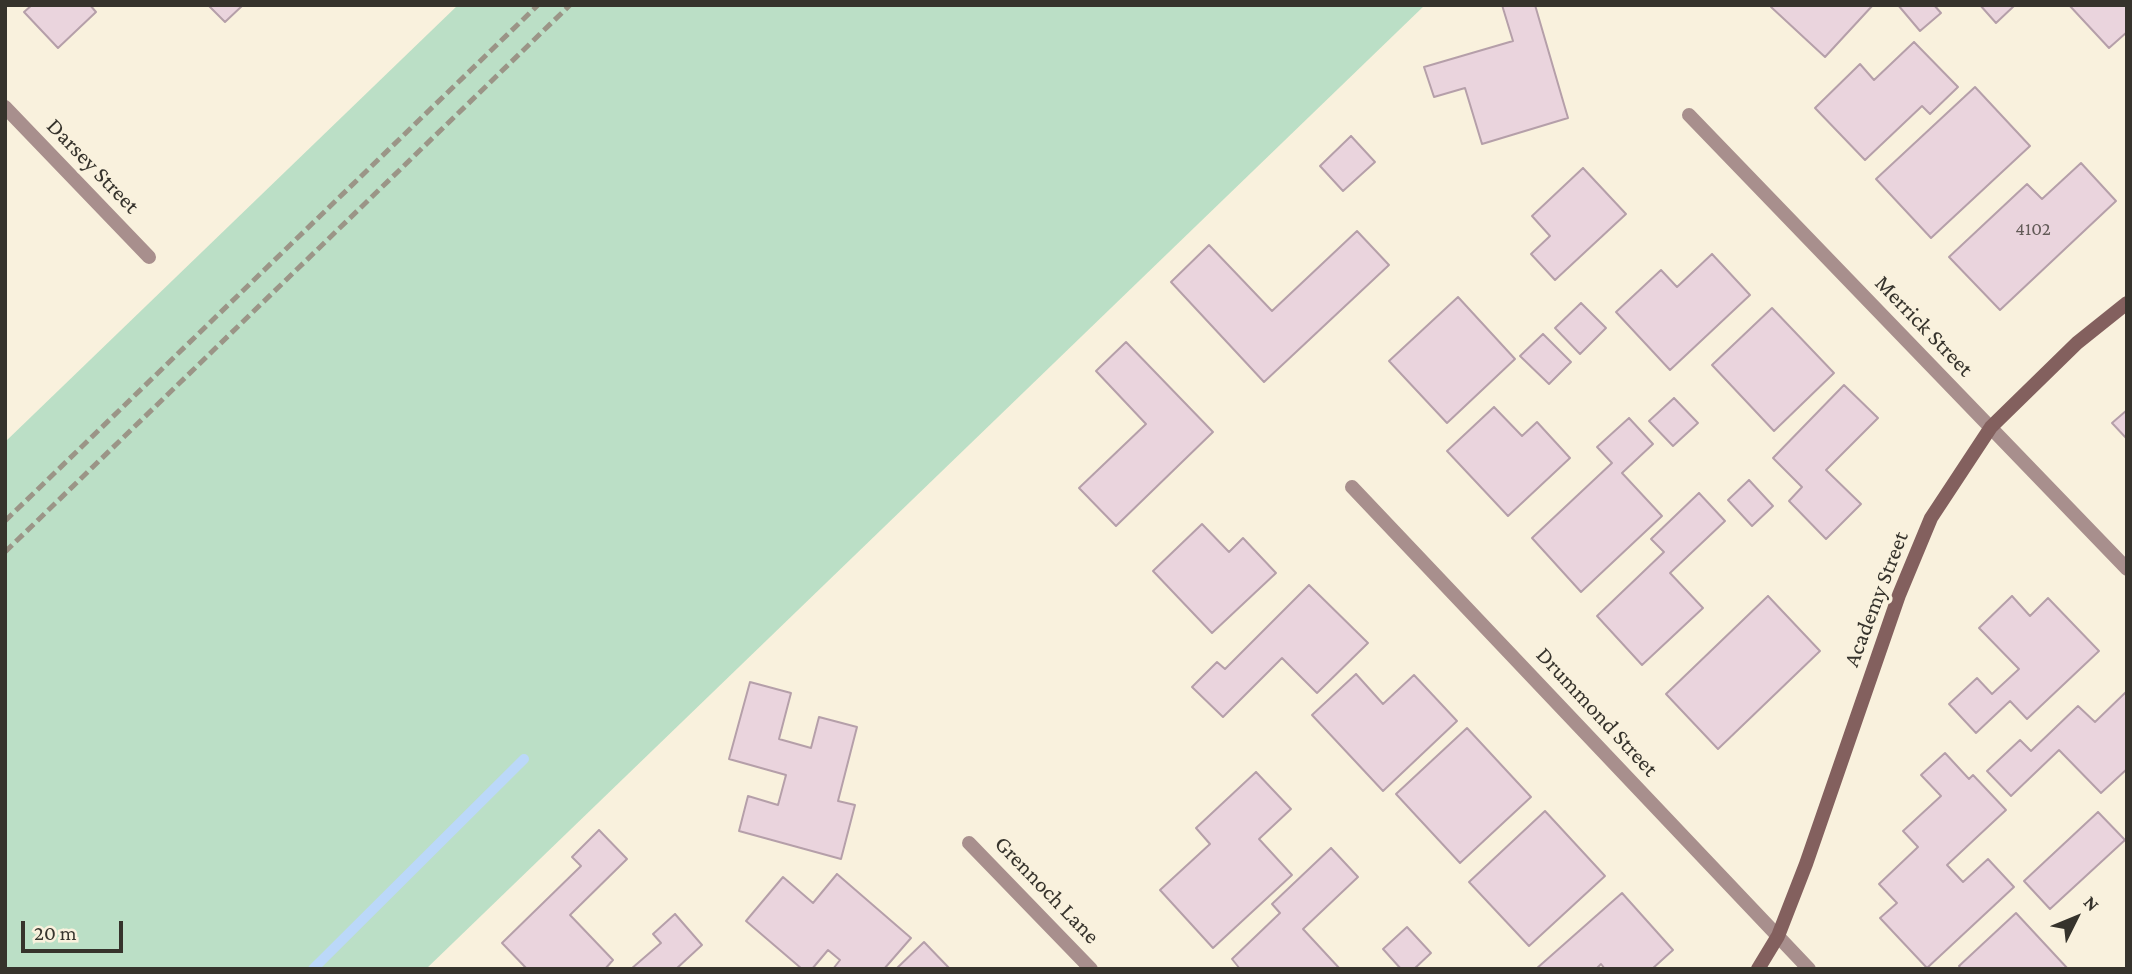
<!DOCTYPE html>
<html>
<head>
<meta charset="utf-8">
<style>
  body { margin:0 }
  #map { position:relative; width:2132px; height:974px; overflow:hidden; background:#f9f1dd; font-family:"Crimson Pro",serif }
  canvas { display:block }
  .frame { position:absolute; inset:0; border:7px solid #36332c; pointer-events:none }
  .north { position:absolute; left:2041px; top:883px; width:70px; height:70px; -webkit-text-stroke:5px #f9f1dd; paint-order:stroke; rotate:47deg; font-size:19px; font-weight:700; line-height:28px; text-align:center; color:#36332c }
  .north::after { content:''; display:block; margin:auto; width:24px; height:32px; background:#36332c; clip-path:polygon(50% 0,100% 100%,50% 72%,0 100%) }
  .scale { position:absolute; left:21px; top:921px; width:102px; height:32px; box-sizing:border-box; border:4px solid #36332c; border-top:0; padding-left:9px; font-size:21px; line-height:24px; white-space:nowrap; color:#36332c; -webkit-text-stroke:5px #f9f1dd; paint-order:stroke }
</style>
</head>
<body>
<div id="map">
<canvas width="2132" height="974"></canvas>
<div class="frame"></div>
<div class="north">N</div>
<div class="scale">20 m</div>
</div>
<script>
const ctx = document.querySelector('canvas').getContext('2d');
ctx.lineJoin = 'round';
function fill(path, color) {
  ctx.fillStyle = color;
  ctx.fill(path, 'evenodd');
}
function toPath(rows) {
  const path = new Path2D();
  for (const r of rows) {
    path.moveTo(r[0], r[1]);
    for (let i = 2; i < r.length; i += 2) path.lineTo(r[i], r[i + 1]);
  }
  return path;
}
function trace(path, color, width, dash) {
  ctx.strokeStyle = color;
  ctx.lineWidth = width;
  ctx.lineCap = dash ? 'butt' : 'round';
  ctx.setLineDash(dash || []);
  ctx.stroke(path);
}
function write(font, color, halo, rows, align = 'center') {
  ctx.font = font + ' "Crimson Pro",serif';
  ctx.lineWidth = 7;
  ctx.setLineDash([]);
  ctx.textBaseline = 'middle';
  ctx.strokeStyle = halo;
  ctx.fillStyle = color;
  for (const [text, x, y, turn = 0] of rows) {
    ctx.save();
    ctx.translate(x, y);
    ctx.rotate((+turn || 0) * Math.PI / 180);
    ctx.textAlign = isNaN(turn) ? turn : align;
    if (halo) ctx.strokeText(text, 0, 0);
    ctx.fillText(text, 0, 0);
    ctx.restore();
  }
}
fill(toPath([
  [458,5,1425,5,426,969,5,969,5,442]
]), '#bbdfc6');
trace(toPath([
  [313,969,524,759]
]), '#bbd8f9', 10);
const building = toPath([
  [32,5,90,5,96,12,58,48,24,12,32,5],
  [208,5,243,5,225,22,208,5],
  [1502,5,1535,5,1568,118,1482,144,1465,88,1434,97,1424,67,1513,41,1502,5],
  [1773,5,1873,5,1825,57,1771,7,1773,5],
  [1898,5,1934,5,1941,13,1920,31,1898,5],
  [1980,5,2015,5,1996,23,1980,5],
  [2069,5,2127,5,2127,32,2109,48,2069,5],
  [1914,42,1958,87,1930,114,1922,106,1865,160,1815,108,1860,64,1874,80,1914,42],
  [1975,87,2030,146,1931,238,1876,179,1975,87],
  [1351,136,1375,162,1343,191,1320,166,1351,136],
  [2081,163,2116,201,2000,310,1949,257,2027,184,2042,199,2081,163],
  [1583,168,1626,214,1555,280,1531,254,1550,236,1532,216,1583,168],
  [1357,231,1389,265,1264,382,1171,282,1209,245,1272,311,1357,231],
  [1712,254,1750,295,1670,370,1616,312,1661,270,1677,287,1712,254],
  [1458,297,1515,359,1447,423,1389,361,1458,297],
  [1581,303,1606,328,1580,354,1555,328,1581,303],
  [1772,308,1834,373,1774,431,1712,365,1772,308],
  [1543,334,1571,362,1549,384,1520,356,1543,334],
  [1126,342,1213,432,1116,526,1079,488,1146,424,1096,371,1126,342],
  [1844,385,1878,418,1826,470,1861,504,1826,539,1789,501,1802,487,1773,458,1844,385],
  [1674,398,1698,423,1673,446,1649,421,1674,398],
  [1494,407,1522,436,1537,422,1570,458,1508,516,1447,451,1494,407],
  [2127,410,2127,439,2112,423,2127,410],
  [1629,418,1653,444,1622,473,1662,516,1581,592,1532,538,1612,463,1597,447,1629,418],
  [1749,480,1773,506,1752,526,1728,500,1749,480],
  [1699,493,1725,521,1670,573,1703,608,1642,665,1597,616,1664,552,1651,539,1699,493],
  [1202,524,1229,552,1243,538,1276,573,1212,633,1153,571,1202,524],
  [1309,585,1368,643,1317,693,1282,658,1223,717,1192,687,1217,662,1225,669,1309,585],
  [1768,596,1820,651,1718,749,1666,694,1768,596],
  [2012,596,2030,616,2048,598,2099,651,2027,719,2010,701,1976,733,1949,704,1977,678,1992,694,2019,669,1979,628,2012,596],
  [1356,674,1383,704,1414,675,1457,721,1383,791,1312,715,1356,674],
  [750,682,791,693,779,739,811,748,819,717,857,727,838,801,855,805,841,859,739,831,748,796,778,805,786,775,729,759,750,682],
  [2127,691,2127,769,2101,793,2059,750,2011,796,1987,771,2020,740,2031,751,2078,706,2095,722,2127,691],
  [1467,728,1531,797,1460,863,1396,794,1467,728],
  [1945,753,1969,779,1973,775,2006,810,1947,865,1963,882,1988,859,2014,887,1927,968,1880,918,1897,903,1879,884,1918,847,1903,831,1941,796,1921,775,1945,753],
  [1256,772,1291,809,1259,839,1292,875,1213,948,1160,890,1210,844,1196,828,1256,772],
  [1545,811,1605,876,1529,946,1469,882,1545,811],
  [2098,812,2125,840,2050,909,2024,881,2098,812],
  [599,830,627,859,570,915,613,960,605,969,527,969,502,943,581,866,572,857,599,830],
  [1331,848,1358,877,1303,929,1340,969,1240,969,1232,959,1280,913,1272,904,1331,848],
  [837,874,911,938,884,969,833,969,840,960,828,950,812,969,802,969,746,921,783,877,813,903,837,874],
  [1622,893,1673,950,1652,969,1605,969,1601,964,1596,969,1536,969,1622,893],
  [2016,913,2068,969,1961,969,1959,966,2016,913],
  [675,914,702,945,676,969,631,969,661,943,653,934,675,914],
  [1407,927,1431,953,1414,969,1401,969,1383,949,1407,927],
  [924,942,950,969,896,969,924,942]
]);
fill(building, '#ead4dd');
trace(building, '#b59fa9', 2);
trace(toPath([
  [5,107,149,257],
  [1689,115,2127,569],
  [1352,487,1809,969],
  [969,843,1091,969]
]), '#a88f8d', 14);
trace(toPath([
  [1758,969,1778,936,1806,864,1899,595,1931,518,1991,427,2077,343,2127,303]
]), '#83605e', 14);
trace(toPath([
  [5,521,538,5],
  [5,552,570,5]
]), '#9b9587', 5, [10, 5]);
write('19px', '#635b58', null, [
  ["4102",2033,229]
]);
write('23px', '#36332c', '#f9f1dd', [
  ["Darsey Street",93,166,46],
  ["Merrick Street",1924,326,46],
  ["Academy Street",1876,599,-69],
  ["Drummond Street",1597,712,47],
  ["Grennoch Lane",1047,890,46]
]);
</script>
</body>
</html>
